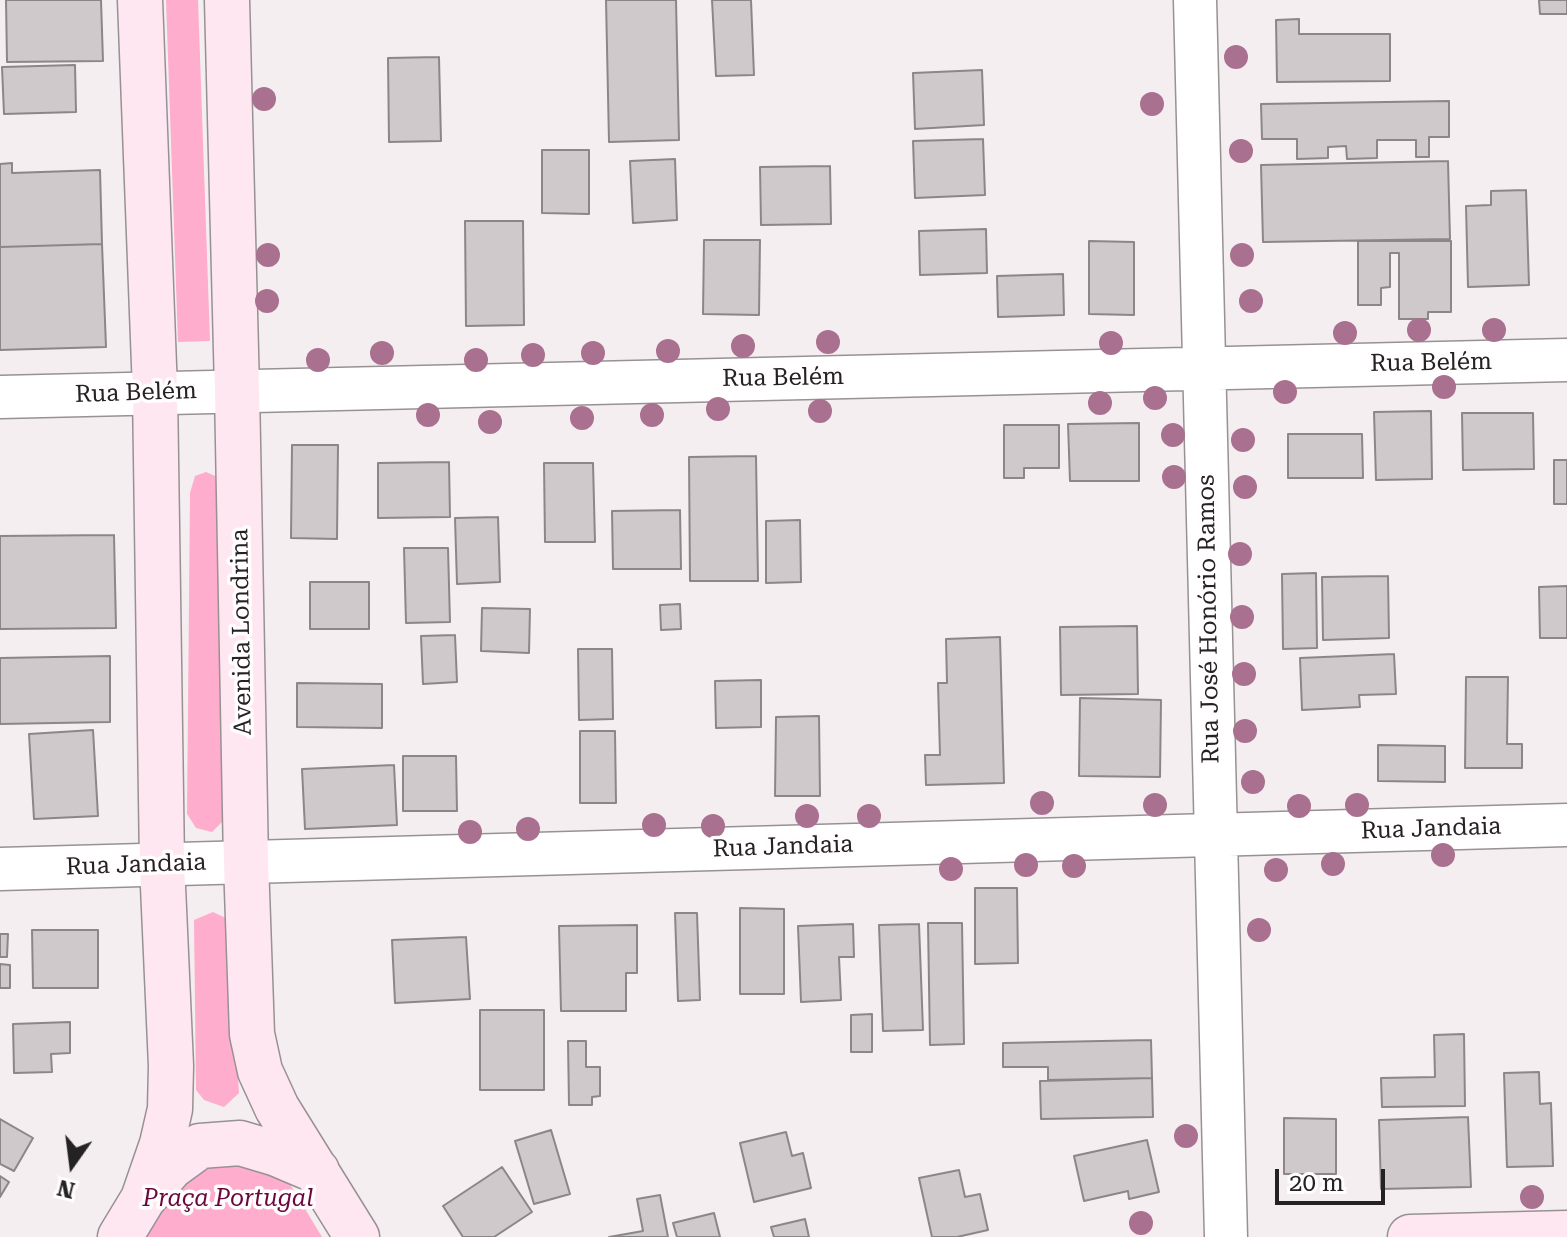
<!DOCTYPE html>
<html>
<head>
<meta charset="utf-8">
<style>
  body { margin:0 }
  #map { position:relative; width:1567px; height:1237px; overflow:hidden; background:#f5eef1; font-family:"Roboto Serif",serif }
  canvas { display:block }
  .north { position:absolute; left:32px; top:1125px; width:80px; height:80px; -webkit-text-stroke:6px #fffdfe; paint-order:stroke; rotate:194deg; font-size:22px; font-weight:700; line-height:32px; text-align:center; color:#252223 }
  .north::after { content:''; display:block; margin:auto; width:28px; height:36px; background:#252223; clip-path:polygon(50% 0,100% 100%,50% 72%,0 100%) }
  .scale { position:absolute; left:1275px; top:1169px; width:110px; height:36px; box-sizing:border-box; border:4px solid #252223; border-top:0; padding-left:10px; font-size:24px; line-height:28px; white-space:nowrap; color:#252223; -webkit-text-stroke:6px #fffdfe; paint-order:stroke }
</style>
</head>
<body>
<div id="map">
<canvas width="1567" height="1237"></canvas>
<div class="north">N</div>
<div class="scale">20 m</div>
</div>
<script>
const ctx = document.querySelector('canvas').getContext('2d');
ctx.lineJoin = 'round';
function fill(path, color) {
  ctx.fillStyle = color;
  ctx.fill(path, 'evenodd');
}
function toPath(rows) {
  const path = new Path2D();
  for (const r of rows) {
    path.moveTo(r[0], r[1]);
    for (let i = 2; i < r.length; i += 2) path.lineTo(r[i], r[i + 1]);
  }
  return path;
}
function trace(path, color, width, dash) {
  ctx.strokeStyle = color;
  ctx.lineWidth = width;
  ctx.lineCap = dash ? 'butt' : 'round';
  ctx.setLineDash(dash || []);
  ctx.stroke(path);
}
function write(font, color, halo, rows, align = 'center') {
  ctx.font = font + ' "Roboto Serif",serif';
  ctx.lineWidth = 7;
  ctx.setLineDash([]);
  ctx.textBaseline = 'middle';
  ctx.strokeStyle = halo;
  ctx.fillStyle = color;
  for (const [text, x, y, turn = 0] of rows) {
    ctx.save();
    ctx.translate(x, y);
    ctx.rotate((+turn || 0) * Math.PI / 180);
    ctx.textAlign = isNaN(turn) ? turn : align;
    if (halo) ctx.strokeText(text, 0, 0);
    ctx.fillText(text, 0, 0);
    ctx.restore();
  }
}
fill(toPath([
  [166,0,198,0,210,341,178,342],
  [206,472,220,478,224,820,212,832,196,828,187,814,190,493,195,476],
  [213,912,228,919,239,1093,224,1107,204,1100,196,1090,194,920],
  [236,1161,287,1179,322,1237,134,1237,200,1168]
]), '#feadcc');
const building = toPath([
  [6,0,101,0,103,61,7,62,6,0],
  [606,0,676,0,679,140,609,142,606,0],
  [712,0,751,0,754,75,716,76,712,0],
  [1539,0,1567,0,1567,14,1540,14,1539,0],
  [1299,19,1299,34,1390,34,1390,81,1277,82,1276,20,1299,19],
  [439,57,441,141,389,142,388,58,439,57],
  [75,65,76,112,4,114,2,67,75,65],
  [982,70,984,125,915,129,913,73,982,70],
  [1449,101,1449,137,1429,137,1429,157,1416,157,1416,140,1377,140,1377,158,1347,159,1346,146,1328,147,1328,158,1297,159,1297,139,1262,139,1261,104,1449,101],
  [983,139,985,195,915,198,913,141,983,139],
  [542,150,589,150,589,214,542,213,542,150],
  [675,159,677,220,633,223,630,161,675,159],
  [1448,161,1450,239,1263,242,1261,165,1448,161],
  [12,163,12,173,100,170,102,244,0,247,0,164,12,163],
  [830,166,831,224,761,225,760,167,830,166],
  [1526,190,1529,285,1468,287,1466,206,1491,205,1491,191,1526,190],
  [465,221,523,221,524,325,466,326,465,221],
  [986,229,987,273,920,275,919,231,986,229],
  [704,240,760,240,759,315,703,314,704,240],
  [1089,241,1134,242,1134,315,1089,314,1089,241],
  [1358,241,1451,241,1451,312,1428,312,1428,319,1399,319,1399,253,1390,253,1390,287,1381,288,1381,305,1358,305,1358,241],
  [102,244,106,347,0,350,0,247,102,244],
  [1063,274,1064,315,998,317,997,276,1063,274],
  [1431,411,1432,479,1376,480,1374,412,1431,411],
  [1462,413,1533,413,1534,469,1463,470,1462,413],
  [1139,423,1139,481,1070,481,1068,424,1139,423],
  [1004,425,1059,425,1059,468,1024,468,1024,478,1004,478,1004,425],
  [1288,434,1362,434,1363,478,1288,478,1288,434],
  [292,445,338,445,337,539,291,538,292,445],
  [756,456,758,581,690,581,689,457,756,456],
  [1554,460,1567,460,1567,504,1554,504,1554,460],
  [449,462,450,517,378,518,378,463,449,462],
  [544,463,593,463,595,542,545,542,544,463],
  [680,510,681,569,613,569,612,511,680,510],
  [498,517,500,582,457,584,455,518,498,517],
  [800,520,801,582,766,583,766,521,800,520],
  [114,535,116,628,0,629,0,536,114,535],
  [404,548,448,548,450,622,406,623,404,548],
  [1316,573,1317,648,1283,649,1282,574,1316,573],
  [1388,576,1389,638,1323,640,1322,577,1388,576],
  [310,582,369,582,369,629,310,629,310,582],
  [1567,586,1567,638,1540,638,1539,587,1567,586],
  [680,604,681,629,661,630,660,605,680,604],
  [482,608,530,609,529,653,481,651,482,608],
  [1137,626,1138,694,1061,695,1060,627,1137,626],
  [455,635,457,682,423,684,421,636,455,635],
  [1000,637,1004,783,926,785,925,755,940,755,938,683,947,683,946,639,1000,637],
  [578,649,612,649,613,719,579,720,578,649],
  [1394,654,1396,694,1359,695,1360,707,1302,710,1300,658,1394,654],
  [110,656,110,722,0,724,0,658,110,656],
  [1466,677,1508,677,1507,744,1522,744,1522,768,1465,768,1466,677],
  [761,680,761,727,716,728,715,681,761,680],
  [297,683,382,684,382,728,297,727,297,683],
  [1080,698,1161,700,1160,777,1079,776,1080,698],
  [819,716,820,796,775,796,776,717,819,716],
  [93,730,98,816,34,819,29,734,93,730],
  [580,731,615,731,616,803,580,803,580,731],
  [1378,745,1445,746,1445,782,1378,781,1378,745],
  [403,756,456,756,457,811,403,811,403,756],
  [394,765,397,825,305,829,302,769,394,765],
  [975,888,1017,888,1018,963,975,964,975,888],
  [740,908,784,909,784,994,740,994,740,908],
  [675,913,697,913,700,1000,678,1001,675,913],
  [928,923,962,923,964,1044,930,1045,928,923],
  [853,924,854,957,839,957,841,1000,801,1002,798,926,853,924],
  [919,924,923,1030,883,1031,879,925,919,924],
  [637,925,637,973,626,973,626,1011,561,1011,559,926,637,925],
  [32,930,98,930,98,988,33,988,32,930],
  [0,934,8,934,7,957,0,957,0,934],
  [466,937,470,999,395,1003,392,940,466,937],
  [0,964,10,965,10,988,0,988,0,964],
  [480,1010,544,1010,544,1090,480,1090,480,1010],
  [872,1014,872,1052,851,1052,851,1015,872,1014],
  [70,1022,70,1053,51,1054,52,1072,14,1073,13,1024,70,1022],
  [1464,1034,1465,1106,1382,1107,1381,1078,1435,1077,1434,1035,1464,1034],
  [1151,1040,1152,1078,1048,1080,1048,1067,1003,1067,1003,1043,1151,1040],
  [568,1041,586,1041,586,1067,600,1067,600,1096,592,1097,592,1105,569,1105,568,1041],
  [1539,1072,1540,1104,1551,1103,1553,1166,1507,1167,1504,1073,1539,1072],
  [1152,1078,1153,1117,1041,1119,1040,1081,1152,1078],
  [1468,1117,1471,1187,1381,1189,1379,1120,1468,1117],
  [1284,1118,1336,1119,1336,1174,1284,1174,1284,1118],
  [0,1119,33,1138,14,1171,0,1164,0,1119],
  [551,1130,570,1194,534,1204,515,1141,551,1130],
  [786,1132,792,1156,803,1153,811,1188,754,1202,740,1143,786,1132],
  [1147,1140,1159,1192,1129,1199,1128,1191,1084,1201,1074,1156,1147,1140],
  [502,1167,532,1212,494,1237,463,1237,443,1206,502,1167],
  [959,1170,965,1197,980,1194,988,1230,957,1237,932,1237,919,1178,959,1170],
  [0,1176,9,1182,0,1197,0,1176],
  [660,1195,668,1237,609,1237,643,1231,637,1199,660,1195],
  [714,1213,720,1237,677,1237,673,1223,714,1213],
  [805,1219,809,1237,774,1237,771,1227,805,1219]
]);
fill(building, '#d0c9cb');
trace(building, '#8c8688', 2);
const street = toPath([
  [1195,0,1226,1237],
  [0,397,1567,360],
  [0,869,1567,825]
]);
const secondary = toPath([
  [140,0,155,391,162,864,171,1066,170,1109,162,1144,143,1199],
  [227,0,237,390,246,862,252,1034,260,1071,277,1108,357,1237],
  [120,1237,143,1199,171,1167,200,1146,240,1143,277,1154,317,1171],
  [1410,1237,1567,1233]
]);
trace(street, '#989194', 45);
trace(secondary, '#989194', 47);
trace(street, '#fff', 42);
trace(secondary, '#fee7f0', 44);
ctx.fillStyle = '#a9708f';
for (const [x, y] of [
  [1236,57],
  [264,99],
  [1152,104],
  [1241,151],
  [268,255],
  [1242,255],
  [267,301],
  [1251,301],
  [1419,330],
  [1494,330],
  [1345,333],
  [828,342],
  [1111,343],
  [743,346],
  [668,351],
  [382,353],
  [593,353],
  [533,355],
  [318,360],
  [476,360],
  [1444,387],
  [1285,392],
  [1155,398],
  [1100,403],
  [718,409],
  [820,411],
  [428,415],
  [652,415],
  [582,418],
  [490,422],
  [1173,435],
  [1243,440],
  [1174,477],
  [1245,487],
  [1240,554],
  [1242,617],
  [1244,674],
  [1245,731],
  [1253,782],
  [1042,803],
  [1155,805],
  [1357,805],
  [1299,806],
  [807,816],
  [869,816],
  [654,825],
  [713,826],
  [528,829],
  [470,832],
  [1443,855],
  [1333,864],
  [1026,865],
  [1074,866],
  [951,869],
  [1276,870],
  [1259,930],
  [1186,1136],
  [1532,1197],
  [1141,1223]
]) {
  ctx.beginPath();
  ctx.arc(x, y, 12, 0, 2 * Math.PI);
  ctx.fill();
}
write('24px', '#252223', '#fffdfe', [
  ["Rua Belém",1431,363,-1],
  ["Rua Belém",783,378,-1],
  ["Rua Belém",136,393,-2],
  ["Rua José Honório Ramos",1209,619,-91],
  ["Avenida Londrina",242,632,-91],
  ["Rua Jandaia",1431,829,-2],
  ["Rua Jandaia",783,847,-2],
  ["Rua Jandaia",136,865,-2]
]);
write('italic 24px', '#6a083e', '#fffdfe', [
  ["Praça Portugal",228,1199]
]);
</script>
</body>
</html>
